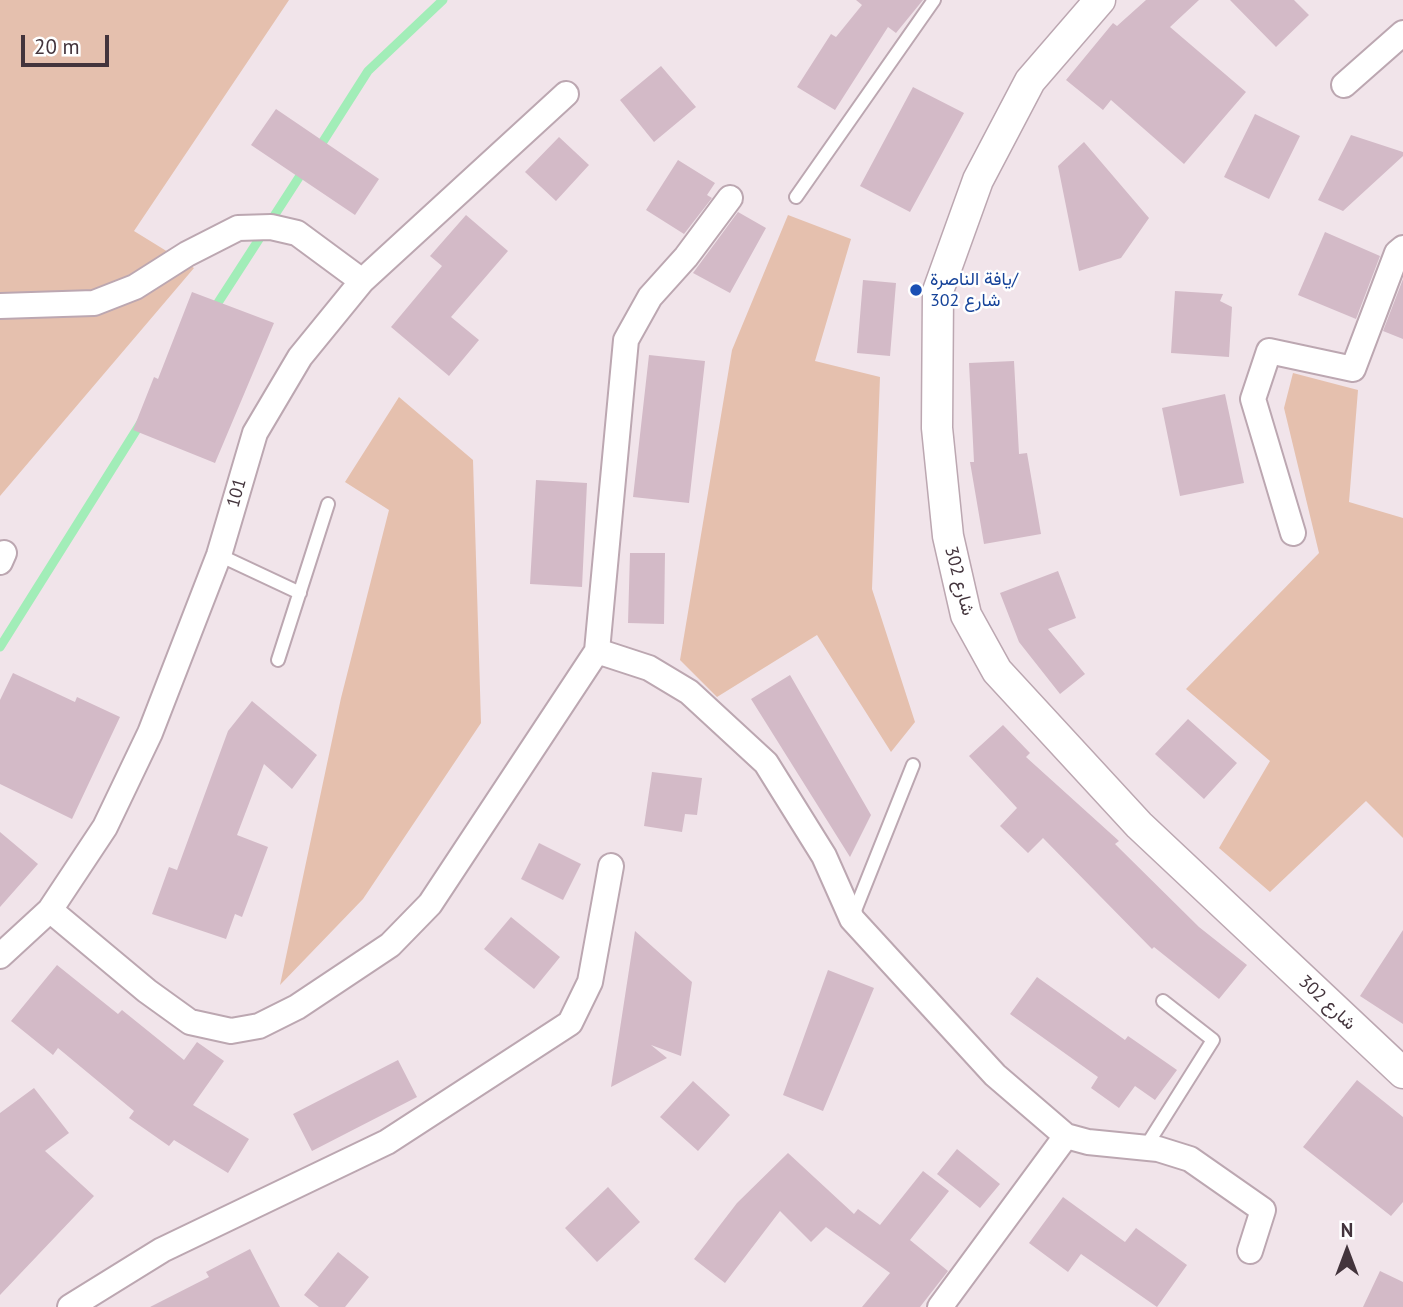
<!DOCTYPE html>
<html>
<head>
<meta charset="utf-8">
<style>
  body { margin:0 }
  #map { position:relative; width:1403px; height:1307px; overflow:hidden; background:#f1e4ea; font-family:"PT Sans",sans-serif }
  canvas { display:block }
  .north { position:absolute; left:1312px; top:1216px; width:70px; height:70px; -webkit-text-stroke:5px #fff; paint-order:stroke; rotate:0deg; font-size:19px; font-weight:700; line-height:28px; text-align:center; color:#43343c }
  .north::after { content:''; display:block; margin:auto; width:24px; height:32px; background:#43343c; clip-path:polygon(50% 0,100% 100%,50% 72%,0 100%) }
  .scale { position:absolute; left:21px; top:35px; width:88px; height:32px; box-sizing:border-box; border:4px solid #43343c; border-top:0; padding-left:9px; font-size:21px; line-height:24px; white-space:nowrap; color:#43343c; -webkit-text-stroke:5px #fff; paint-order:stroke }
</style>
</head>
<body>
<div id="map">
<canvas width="1403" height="1307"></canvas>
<div class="north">N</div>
<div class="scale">20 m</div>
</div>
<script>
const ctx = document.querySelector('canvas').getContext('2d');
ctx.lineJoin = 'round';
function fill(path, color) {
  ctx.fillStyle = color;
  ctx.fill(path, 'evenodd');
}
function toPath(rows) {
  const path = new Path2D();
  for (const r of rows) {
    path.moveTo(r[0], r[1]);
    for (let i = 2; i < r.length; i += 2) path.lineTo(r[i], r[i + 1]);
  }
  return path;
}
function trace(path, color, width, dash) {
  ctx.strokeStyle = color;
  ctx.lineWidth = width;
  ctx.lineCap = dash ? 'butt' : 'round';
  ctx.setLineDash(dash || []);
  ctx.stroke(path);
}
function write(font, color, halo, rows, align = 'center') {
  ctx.font = font + ' "PT Sans",Vazirmatn,sans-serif';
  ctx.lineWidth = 5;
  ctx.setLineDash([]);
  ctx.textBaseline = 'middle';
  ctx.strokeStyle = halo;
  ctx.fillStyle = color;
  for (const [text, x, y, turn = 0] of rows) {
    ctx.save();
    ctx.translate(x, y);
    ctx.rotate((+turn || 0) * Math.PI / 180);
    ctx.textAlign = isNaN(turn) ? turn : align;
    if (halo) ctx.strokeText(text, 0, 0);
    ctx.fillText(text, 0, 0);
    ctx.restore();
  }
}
fill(toPath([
  [0,0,289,0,134,231,194,268,0,496],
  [788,215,851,239,815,361,880,377,872,589,915,722,891,752,817,635,717,697,680,660,732,350],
  [1293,373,1358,390,1349,502,1403,518,1403,838,1366,801,1270,892,1219,848,1270,761,1186,689,1319,553,1284,408],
  [399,397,473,460,481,723,363,899,280,985,341,698,389,510,345,482]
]), '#e5c0ae');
trace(toPath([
  [317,151,368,71,443,0],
  [212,312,305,168],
  [0,647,142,421]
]), '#a2edb8', 9);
fill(toPath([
  [856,0,923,0,896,33,888,27,835,110,797,87,831,34,836,37,862,5],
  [1146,0,1199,0,1170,27,1246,92,1184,164,1111,100,1103,110,1066,80,1113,23,1117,26],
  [1230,0,1294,0,1309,15,1276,47],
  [661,66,696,107,654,142,620,100],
  [913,87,964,113,910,212,860,186],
  [276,109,379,179,355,215,251,145],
  [1255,114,1300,136,1269,199,1224,177],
  [1351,135,1403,152,1403,156,1343,211,1318,200],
  [559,137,589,165,556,201,525,172],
  [1084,142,1149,218,1121,258,1079,271,1058,166],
  [678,160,715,183,707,195,712,198,684,234,646,210],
  [738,212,766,228,730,293,693,273],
  [466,215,508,251,451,317,479,340,449,376,391,327,442,266,430,256],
  [1325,232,1380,256,1356,319,1298,295],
  [1403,279,1403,339,1383,331],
  [863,280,896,283,890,356,857,353],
  [1175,291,1223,294,1220,301,1232,307,1229,357,1171,353],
  [192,292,274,323,215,463,133,430,154,377,158,379],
  [649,355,705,361,689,503,633,497],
  [1014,361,1019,454,1027,453,1041,534,984,544,970,462,974,462,969,363],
  [1225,394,1244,483,1180,496,1162,408],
  [536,480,587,483,582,587,530,584],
  [630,553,665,553,664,624,628,623],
  [1058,571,1076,618,1048,629,1085,674,1060,694,1019,642,1000,593],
  [13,673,75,702,77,697,120,717,72,819,0,784,0,700],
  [790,675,871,815,850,857,751,699],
  [252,701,317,755,292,789,264,764,237,835,268,847,242,917,235,914,226,939,152,914,169,867,177,870,228,731],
  [1188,719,1237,763,1204,799,1155,754],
  [1003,725,1030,753,1026,757,1119,841,1115,844,1199,927,1247,965,1219,999,1154,947,1152,949,1043,838,1028,853,1000,826,1017,808,969,756],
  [652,772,702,778,697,815,685,814,682,832,644,826],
  [0,832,38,864,0,907],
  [539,843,581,864,563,900,521,879],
  [511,917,560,957,534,989,484,949],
  [1403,930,1403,1024,1360,996],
  [635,931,692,982,681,1056,651,1045,667,1058,611,1087],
  [57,965,118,1014,122,1010,184,1060,197,1042,224,1061,193,1105,249,1139,228,1173,174,1140,169,1146,129,1118,134,1111,58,1048,53,1055,11,1021],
  [828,970,874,988,823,1111,783,1095],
  [1037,977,1125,1040,1128,1036,1177,1070,1155,1100,1135,1086,1119,1108,1091,1088,1098,1077,1010,1014],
  [398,1060,417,1097,312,1151,293,1114],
  [1357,1080,1403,1117,1403,1202,1391,1216,1303,1147],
  [693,1081,730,1115,698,1151,660,1117],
  [34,1088,69,1133,45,1151,94,1196,0,1295,0,1113],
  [957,1149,1000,1184,980,1208,937,1174],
  [788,1153,854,1214,858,1209,880,1225,923,1171,949,1191,910,1240,948,1271,920,1307,862,1307,890,1273,826,1227,811,1242,780,1211,725,1283,694,1259,737,1203],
  [608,1187,640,1222,597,1262,565,1228],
  [1063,1197,1125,1242,1136,1228,1187,1265,1157,1307,1081,1254,1068,1272,1029,1243],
  [250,1249,280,1307,150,1307,209,1277,206,1272],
  [338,1252,369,1277,345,1307,319,1307,304,1295],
  [1380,1271,1403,1282,1403,1307,1363,1307]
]), '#d3bac7');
const service = toPath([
  [796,197,934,0],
  [219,555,300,593],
  [278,660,328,504],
  [852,918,913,765],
  [1145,1148,1213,1040,1163,1001]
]);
const minor = toPath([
  [1344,85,1403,33],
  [0,306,94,303,135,287,187,254,238,228,271,227,297,233,362,281],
  [1293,533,1253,399,1269,351,1353,369,1397,253,1403,248],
  [0,562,4,553],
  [597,651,649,668,689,692,766,763,824,856,852,919,995,1075,1066,1136,1088,1142,1158,1149,1190,1159,1263,1210,1250,1251],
  [50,910,147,991,190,1022,231,1031,259,1026,297,1007,390,945,430,904,597,651,626,340,650,297,686,257,730,198],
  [0,956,50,910,105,827,150,733,219,555,255,433,300,357,362,281,566,94],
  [70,1307,162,1250,387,1142,570,1023,590,982,611,866],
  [940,1307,1066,1136]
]);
const tertiary = toPath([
  [1100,0,1030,81,978,180,938,291,937,428,948,536,966,615,997,671,1139,825,1403,1073]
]);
trace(service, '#bca7b1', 16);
trace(minor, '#bca7b1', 28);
trace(tertiary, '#bca7b1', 33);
trace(service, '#fff', 12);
trace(minor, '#fff', 24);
trace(tertiary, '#fff', 30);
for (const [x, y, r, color] of [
  [916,290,7,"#1a4fb4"]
]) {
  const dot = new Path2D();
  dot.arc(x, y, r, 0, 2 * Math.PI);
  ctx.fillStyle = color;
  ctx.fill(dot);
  trace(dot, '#fff', 2.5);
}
write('18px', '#164399', '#fff', [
  ["يافة الناصرة/",930,280],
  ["شارع 302",930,301]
], 'left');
write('18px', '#43343c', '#fff', [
  ["101",237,493,-74],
  ["شارع 302",959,581,75],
  ["شارع 302",1327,1003,43]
]);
</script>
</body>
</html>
